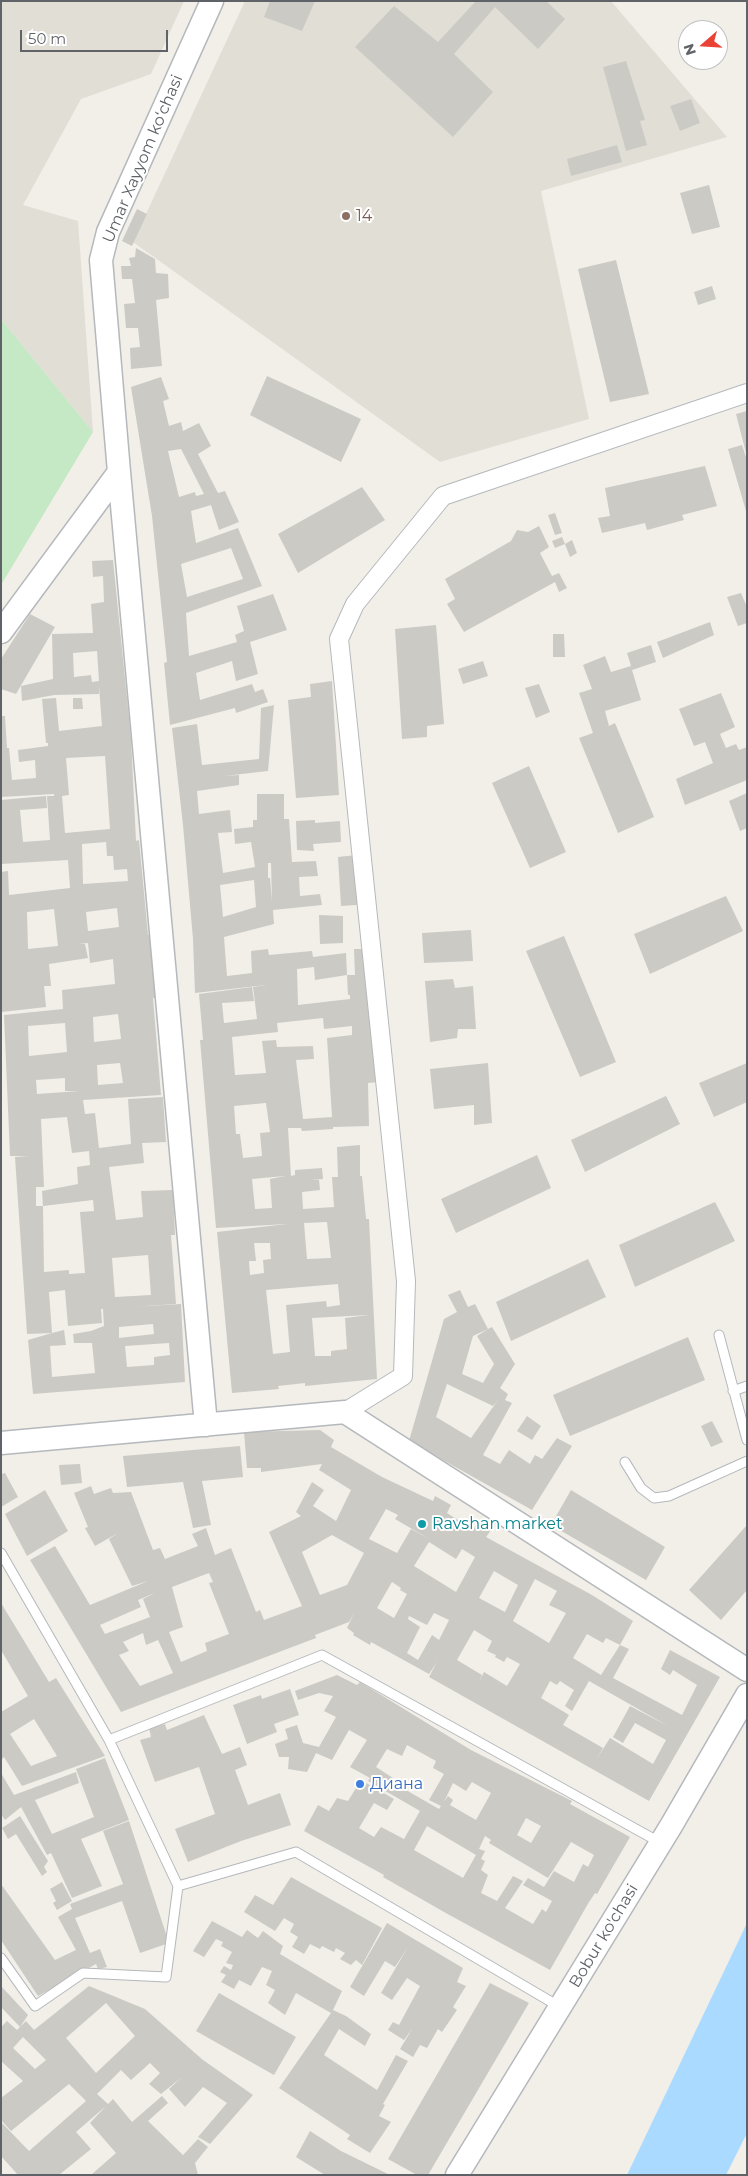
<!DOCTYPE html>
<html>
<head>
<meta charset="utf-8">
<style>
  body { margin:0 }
  #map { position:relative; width:748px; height:2176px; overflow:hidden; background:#f1efe8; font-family:Montserrat,sans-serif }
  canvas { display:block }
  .frame { position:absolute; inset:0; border:2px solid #5f6368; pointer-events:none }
  .north { position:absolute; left:678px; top:20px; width:50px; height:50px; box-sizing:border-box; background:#fff; border:1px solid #bfc1c3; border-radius:50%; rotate:251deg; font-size:14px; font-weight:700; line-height:20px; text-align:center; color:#5f6368 }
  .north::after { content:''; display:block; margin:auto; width:18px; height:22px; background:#ea4335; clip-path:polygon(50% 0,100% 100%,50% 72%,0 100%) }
  .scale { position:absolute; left:20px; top:30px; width:148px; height:22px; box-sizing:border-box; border:2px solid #5f6368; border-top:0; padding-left:6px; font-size:15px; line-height:18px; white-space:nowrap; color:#5f6368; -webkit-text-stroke:4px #fff; paint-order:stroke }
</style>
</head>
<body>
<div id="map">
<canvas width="748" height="2176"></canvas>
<div class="frame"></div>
<div class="north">N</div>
<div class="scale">50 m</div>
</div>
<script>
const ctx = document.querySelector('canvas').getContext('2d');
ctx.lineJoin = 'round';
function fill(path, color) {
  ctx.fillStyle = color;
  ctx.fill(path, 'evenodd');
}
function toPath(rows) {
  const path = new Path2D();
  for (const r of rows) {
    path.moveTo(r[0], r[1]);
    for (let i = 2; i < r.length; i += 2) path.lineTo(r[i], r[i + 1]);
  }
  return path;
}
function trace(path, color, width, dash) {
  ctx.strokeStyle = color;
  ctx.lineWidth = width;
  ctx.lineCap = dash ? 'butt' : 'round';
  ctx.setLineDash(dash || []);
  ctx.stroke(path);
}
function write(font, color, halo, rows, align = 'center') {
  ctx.font = font + ' Montserrat,sans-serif';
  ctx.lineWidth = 4;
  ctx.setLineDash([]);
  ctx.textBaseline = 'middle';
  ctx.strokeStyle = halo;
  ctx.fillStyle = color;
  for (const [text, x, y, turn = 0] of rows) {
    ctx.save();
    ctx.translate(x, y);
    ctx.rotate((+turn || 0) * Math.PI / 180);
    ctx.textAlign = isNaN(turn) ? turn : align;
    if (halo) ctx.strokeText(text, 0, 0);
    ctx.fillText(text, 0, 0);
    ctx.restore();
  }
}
fill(toPath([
  [1,1,184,1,151,74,81,99,23,205,78,221,93,432,1,319],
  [245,1,611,1,727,137,541,191,589,419,440,462,133,242]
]), '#e1ded6');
fill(toPath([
  [1,319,93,432,1,585]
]), '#c5e8c5');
fill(toPath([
  [747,1923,747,2133,726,2175,627,2175]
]), '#aadaff');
fill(toPath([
  [270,1,315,1,302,31,264,17],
  [476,1,546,1,565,19,538,49,495,7,454,54,493,92,453,137,355,47,394,6,438,42],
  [626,61,645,120,640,121,647,145,626,151,603,67],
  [691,99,700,123,680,131,670,106],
  [617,145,622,162,571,176,567,159],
  [709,185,720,227,692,234,680,193],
  [137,209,147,214,132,246,122,241],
  [136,248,155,259,156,273,168,274,169,298,156,300,162,366,131,369,130,348,140,347,138,328,126,328,124,304,135,303,132,279,122,279,121,266,131,266,129,258,135,257],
  [616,260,649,394,610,402,578,269],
  [712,286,716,299,698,305,694,292],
  [267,376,361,419,341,462,250,415],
  [161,377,169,399,163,401,169,426,181,422,183,431,199,423,211,446,198,454,218,493,225,491,239,522,219,530,211,505,191,511,196,543,238,528,262,586,186,613,189,656,237,642,235,635,244,631,237,606,273,594,287,630,250,642,258,674,236,681,232,661,196,673,200,700,252,684,255,692,263,689,268,702,236,713,235,708,170,725,164,663,167,662,152,516,131,387],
  [181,449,204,494,196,496,195,492,179,497,168,451],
  [231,548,243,579,187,597,181,564],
  [747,411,747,453,746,453,736,414],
  [742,445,747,460,746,511,728,449],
  [705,466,717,506,682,515,684,520,647,530,645,523,602,533,598,518,610,516,605,488],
  [362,487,385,520,298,573,278,534],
  [555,513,562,533,555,535,548,515],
  [539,526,549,547,540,553,552,576,559,573,567,588,559,592,555,582,464,632,447,604,455,599,445,579,511,541,517,530,528,532],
  [562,537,565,544,555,548,552,541],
  [572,540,577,553,570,557,565,544],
  [113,560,131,738,136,841,139,840,148,935,155,935,156,998,153,998,161,1095,83,1100,85,1114,95,1113,99,1148,131,1144,128,1099,163,1097,166,1142,142,1143,144,1163,109,1167,116,1220,143,1217,141,1191,173,1190,175,1235,171,1235,176,1304,130,1307,181,1304,185,1382,33,1394,28,1340,52,1333,27,1334,15,1157,29,1156,10,1156,4,1015,63,1009,62,990,115,984,113,959,90,963,88,943,79,944,85,944,88,958,49,964,51,986,44,986,46,1007,2,1012,1,872,8,871,9,895,70,888,68,860,1,864,1,800,46,796,47,808,20,810,23,842,50,840,47,796,54,796,54,794,1,797,1,716,5,716,7,748,9,748,12,780,36,778,35,760,19,762,18,750,48,746,48,743,46,743,42,699,56,698,59,731,102,726,99,686,99,694,54,695,22,701,21,686,53,679,52,634,93,633,91,604,104,602,103,576,93,577,92,561],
  [97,651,99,681,92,682,91,675,74,677,73,653],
  [105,756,110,829,65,833,62,796,69,795,66,758],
  [106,842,107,856,113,856,114,870,127,869,128,881,83,884,82,844],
  [117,908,119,927,88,931,86,912],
  [54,909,58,946,28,949,27,912],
  [118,1014,121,1039,94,1042,93,1017],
  [65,1023,67,1052,29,1056,28,1026],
  [120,1063,123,1083,98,1085,97,1065],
  [65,1078,65,1091,79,1091,37,1094,36,1080],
  [67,1117,72,1153,89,1151,90,1165,77,1167,78,1184,42,1191,43,1206,93,1200,94,1211,80,1212,85,1273,69,1274,69,1270,44,1272,43,1206,36,1206,36,1187,44,1187,41,1119],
  [148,1255,151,1295,115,1297,112,1258],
  [65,1290,68,1326,102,1323,101,1309,103,1309,104,1326,91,1331,73,1334,74,1343,92,1343,95,1373,52,1377,50,1346,66,1345,64,1330,52,1333,49,1292],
  [153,1324,154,1334,119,1338,119,1327],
  [169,1343,170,1355,154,1357,154,1365,127,1367,125,1346],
  [741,593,747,607,747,623,738,626,727,597],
  [30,614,55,627,16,694,1,689,1,659],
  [710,622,714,635,663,658,657,642],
  [436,625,444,724,427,726,427,737,402,739,395,629],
  [553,634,564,634,565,657,553,657],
  [651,645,656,662,632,670,641,700,605,711,609,726,615,723,654,817,618,833,579,738,593,733,579,693,592,689,583,665,605,656,611,672,631,666,627,653],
  [483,661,488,676,463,684,458,669],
  [332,681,339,795,296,798,288,700,311,697,310,684],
  [539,684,550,712,536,718,525,688],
  [721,693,735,727,720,734,726,748,736,744,739,750,747,747,747,780,685,805,676,779,713,763,705,742,694,746,679,709],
  [73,698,82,698,83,709,73,709],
  [274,705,268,771,224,776,239,775,239,785,197,791,199,814,230,810,232,832,218,833,223,873,255,867,251,842,235,844,234,829,253,827,253,820,257,820,257,794,284,794,284,819,289,819,292,862,316,861,318,876,299,877,300,896,320,894,322,905,273,910,274,924,224,937,227,976,252,973,251,951,268,949,269,955,312,951,313,957,346,953,347,975,315,980,314,967,297,969,298,1005,350,999,350,995,348,995,347,975,355,975,354,949,370,949,380,1082,368,1083,369,1126,333,1127,333,1129,302,1131,301,1128,288,1128,291,1176,295,1175,295,1170,322,1168,323,1179,312,1180,319,1180,320,1190,302,1192,303,1209,334,1207,332,1177,338,1177,337,1147,360,1145,360,1176,362,1176,366,1219,369,1219,377,1379,305,1386,305,1383,278,1386,279,1389,232,1393,217,1232,287,1224,216,1228,200,1040,203,1040,199,994,252,987,254,1001,222,1003,224,1023,257,1019,253,987,266,985,195,993,193,939,183,825,172,728,197,724,202,765,259,759,261,708],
  [268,863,271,863,272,902,270,878,268,878],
  [254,880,256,907,223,917,220,885],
  [323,1018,324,1029,352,1026,352,1035,327,1038,332,1117,303,1119,296,1060,314,1059,313,1046,277,1047,276,1040,262,1041,266,1073,235,1075,232,1037,278,1032,277,1023],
  [266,1103,270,1132,260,1133,262,1156,243,1158,240,1134,236,1134,234,1106],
  [285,1176,270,1179,272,1208,255,1209,252,1179],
  [327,1222,331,1258,307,1259,304,1223],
  [254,1243,270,1243,271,1259,263,1260,264,1273,250,1275,249,1261,256,1261],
  [338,1284,340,1305,327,1307,326,1301,286,1305,290,1352,273,1354,266,1290],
  [369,1315,345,1318,347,1349,331,1351,331,1356,315,1356,312,1318],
  [529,766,566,852,530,868,492,783],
  [747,793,747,828,740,831,729,801],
  [315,820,315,823,340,821,341,842,313,844,314,851,297,850,296,821],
  [366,854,370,904,341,906,338,857],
  [726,896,743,931,650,974,634,934],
  [319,915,343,916,343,943,320,944],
  [471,930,473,961,424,963,422,933],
  [564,936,616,1062,580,1077,526,951],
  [453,979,455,988,473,986,476,1029,458,1029,457,1038,430,1042,425,981],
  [488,1063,492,1123,474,1125,474,1105,434,1109,430,1069],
  [747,1063,747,1102,714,1117,699,1083],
  [666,1096,680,1124,585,1172,571,1140],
  [537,1155,551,1188,456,1233,441,1199],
  [715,1202,735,1241,635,1287,619,1245],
  [588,1259,606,1297,511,1341,496,1302],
  [460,1290,468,1307,475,1304,488,1329,492,1327,515,1364,500,1388,508,1394,505,1400,512,1403,483,1455,500,1464,509,1450,530,1464,535,1455,542,1459,557,1438,572,1446,532,1510,409,1441,444,1319,457,1312,448,1295],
  [488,1329,477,1336,494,1364,483,1383,462,1374,473,1336],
  [447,1384,493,1406,498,1400,471,1438,436,1417],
  [688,1337,705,1380,570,1436,553,1395],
  [527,1416,541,1426,532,1440,517,1431],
  [712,1421,723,1442,711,1447,701,1426],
  [320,1430,334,1440,331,1447,382,1477,433,1501,435,1496,451,1505,447,1513,473,1530,478,1522,491,1530,486,1537,592,1595,633,1621,620,1645,629,1649,613,1678,682,1715,697,1685,673,1670,670,1675,661,1669,670,1650,720,1677,649,1801,429,1677,437,1662,429,1674,371,1642,370,1645,353,1635,354,1633,347,1628,354,1613,349,1622,315,1635,316,1638,121,1712,30,1560,55,1546,90,1605,148,1581,132,1586,109,1539,118,1533,95,1546,85,1528,88,1527,74,1493,91,1486,94,1494,111,1488,113,1493,131,1492,153,1550,160,1548,165,1559,198,1546,192,1534,206,1528,215,1555,231,1548,256,1612,260,1610,264,1620,302,1606,269,1532,301,1516,296,1512,312,1482,324,1490,313,1506,336,1521,351,1490,319,1470,322,1464,261,1472,261,1468,247,1468,244,1432],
  [386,1509,398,1515,395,1519,431,1540,411,1529,397,1553,369,1539],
  [332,1535,364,1553,347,1585,320,1595,302,1552],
  [429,1542,456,1559,462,1549,475,1557,456,1592,414,1566],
  [494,1571,518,1585,505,1612,479,1598],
  [209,1573,213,1582,209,1583,229,1634,205,1643,207,1651,181,1662,169,1632,183,1627,172,1587],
  [535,1579,557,1591,549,1605,566,1613,549,1643,513,1621],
  [392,1582,401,1588,400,1590,407,1594,394,1618,377,1608],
  [155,1593,143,1599,150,1617,105,1634,100,1625,141,1607,138,1600],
  [434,1613,449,1620,439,1640,432,1635,418,1660,407,1653,420,1627,408,1619,409,1616,427,1625],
  [474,1630,492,1641,487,1651,496,1655,495,1657,504,1662,507,1657,520,1664,507,1686,484,1672,479,1682,482,1675,457,1660],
  [143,1633,146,1645,158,1640,173,1673,140,1686,119,1655,129,1651,123,1642],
  [587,1634,603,1643,606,1638,620,1645,601,1675,573,1658],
  [550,1681,557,1685,560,1681,574,1690,565,1706,572,1711,589,1681,668,1726,630,1706,613,1737,623,1743,635,1723,666,1740,653,1764,610,1738,596,1760,603,1748,563,1725,569,1715,541,1698],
  [240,1446,243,1477,202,1481,211,1525,193,1528,183,1482,127,1487,123,1456],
  [80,1464,82,1483,61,1485,59,1465],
  [5,1473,18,1497,1,1507,1,1474],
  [45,1490,68,1531,27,1556,5,1514],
  [571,1490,665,1547,646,1580,551,1525],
  [747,1525,747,1590,721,1620,689,1590],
  [1,1603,49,1682,56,1678,105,1756,22,1786,4,1757,1,1760,1,1712,28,1696,1,1650],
  [34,1719,57,1756,31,1766,10,1734],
  [337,1675,357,1685,360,1682,471,1750,572,1801,570,1804,630,1837,597,1894,595,1893,589,1902,550,1970,444,1912,383,1877,384,1875,304,1831,318,1805,329,1811,337,1798,348,1801,361,1780,394,1799,387,1810,374,1803,359,1828,374,1837,381,1827,404,1839,420,1811,368,1781,370,1778,350,1767,367,1740,349,1730,332,1760,316,1753,307,1772,288,1769,289,1757,279,1757,275,1744,288,1739,285,1729,297,1725,303,1743,319,1747,336,1717,324,1711,333,1696,319,1693,298,1700,295,1691],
  [407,1745,436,1761,433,1768,444,1774,429,1800,441,1806,439,1809,392,1782,393,1778,376,1767,387,1749,402,1756],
  [472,1782,491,1793,476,1820,450,1805,453,1800,448,1796,444,1802,453,1783,466,1791],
  [526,1818,541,1826,531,1843,517,1835],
  [427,1826,476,1855,463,1878,414,1850],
  [485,1836,491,1840,489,1843,548,1878,571,1842,594,1855,588,1867,583,1864,574,1882,554,1871,544,1887,528,1878,523,1885,552,1901,546,1912,542,1909,533,1924,505,1908,523,1881,513,1876,497,1901,481,1893,488,1875,481,1870,485,1861,481,1859,485,1851,479,1849],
  [290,1689,299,1715,274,1724,277,1732,247,1744,233,1705,261,1695,262,1699],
  [204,1715,222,1754,240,1747,247,1765,235,1770,248,1805,280,1793,291,1825,241,1841,188,1862,175,1829,215,1814,199,1767,155,1782,140,1740,151,1737,149,1728,165,1724,167,1730],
  [105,1758,129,1820,81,1839,102,1886,72,1898,51,1853,47,1855,21,1807,5,1820,1,1814,1,1773,14,1795,76,1772,79,1783,35,1800,52,1834,94,1817,76,1769],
  [20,1816,48,1861,44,1867,47,1872,42,1876,16,1834,8,1839,2,1828],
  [129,1821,169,1943,140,1953,122,1901,75,1918,90,1953,100,1949,107,1967,98,1969,96,1964,38,1996,1,1940,1,1884,55,1960,76,1950,58,1917,72,1909,70,1904,123,1884,103,1831],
  [291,1877,382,1928,362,1965,356,1960,351,1965,340,1959,345,1953,336,1948,334,1952,322,1946,320,1949,310,1944,304,1954,292,1947,298,1937,290,1932,294,1924,284,1918,275,1931,244,1912,255,1895,273,1905],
  [62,1882,72,1901,57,1910,53,1903,56,1901,50,1889],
  [212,1921,242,1937,247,1930,258,1938,263,1931,283,1946,280,1954,342,1991,333,2010,346,2016,371,2034,365,2046,339,2029,324,2055,377,2090,396,2055,408,2061,383,2104,385,2105,379,2116,391,2122,370,2153,347,2139,350,2135,279,2088,331,2013,296,1993,285,2015,268,2003,275,1990,266,1985,272,1971,262,1967,251,1986,239,1980,234,1989,221,1982,226,1975,220,1972,224,1966,231,1970,233,1965,226,1963,232,1952,221,1946,223,1942,216,1939,204,1957,193,1951],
  [387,1923,463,1968,457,1982,466,1986,453,2007,457,2010,442,2032,438,2029,427,2048,420,2045,413,2057,400,2049,412,2029,404,2040,388,2030,393,2022,399,2025,420,1986,407,1978,392,2000,381,1993,408,1947,395,1967,385,1961,364,1996,350,1987],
  [490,1983,529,2003,428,2175,417,2175,388,2159],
  [1,1986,28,2015,20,2027,26,2021,34,2030,89,1986,145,2009,203,2060,253,2095,210,2144,198,2137,227,2103,203,2087,185,2107,169,2089,182,2077,161,2094,149,2084,160,2073,150,2063,131,2080,121,2070,97,2094,108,2104,113,2099,132,2122,162,2096,168,2103,148,2121,183,2155,198,2139,208,2147,195,2163,198,2175,91,2175,116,2153,90,2123,106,2106,76,2132,91,2149,59,2175,18,2175,1,2156,1,2122,29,2151,86,2101,69,2084,11,2131,1,2120,1,2098,23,2081,1,2061,1,2027,7,2021,17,2030,20,2027,1,2007],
  [106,2003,135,2036,96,2073,66,2038],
  [23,2037,46,2060,35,2069,13,2048],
  [219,1993,296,2037,274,2075,196,2031],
  [310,2131,341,2151,390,2175,325,2175,296,2157]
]), '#cccac5');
const service = toPath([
  [719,1335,747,1440],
  [733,1391,747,1386],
  [625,1462,641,1488,654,1498,669,1496,747,1461],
  [1,1553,109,1740,178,1886,166,1977,83,1973,35,2006,1,1958],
  [109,1740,322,1655,661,1843],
  [178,1886,296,1852,560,2007]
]);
const minor = toPath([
  [345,1412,403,1376,406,1281,339,639,355,604,443,496,747,393]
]);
const tertiary = toPath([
  [1,632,119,472],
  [206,1425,119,472,101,260,108,232,212,1],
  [1,1443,345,1412,747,1670],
  [457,2175,671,1826,747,1695]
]);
trace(service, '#b5b8bc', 11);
trace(minor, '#b5b8bc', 20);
trace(tertiary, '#b5b8bc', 25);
trace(service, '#fff', 9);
trace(minor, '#fff', 18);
trace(tertiary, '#fff', 22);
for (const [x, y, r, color] of [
  [346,216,5,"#8d6e63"],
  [422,1524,5,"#0f9aa8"],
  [360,1784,5,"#3f7fe0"]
]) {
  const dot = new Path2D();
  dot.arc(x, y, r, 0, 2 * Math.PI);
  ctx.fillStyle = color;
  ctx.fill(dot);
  trace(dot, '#fff', 2);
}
write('16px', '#5f6368', '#fff', [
  ["Umar Xayyom ko‘chasi",143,159,-67],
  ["Bobur ko'chasi",604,1936,-59]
]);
write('16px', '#785e54', '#fff', [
  ["14",356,216]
], 'left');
write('16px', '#0d838f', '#fff', [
  ["Ravshan market",432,1524]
], 'left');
write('16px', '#366cbe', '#fff', [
  ["Диана",370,1784]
], 'left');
</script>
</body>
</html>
